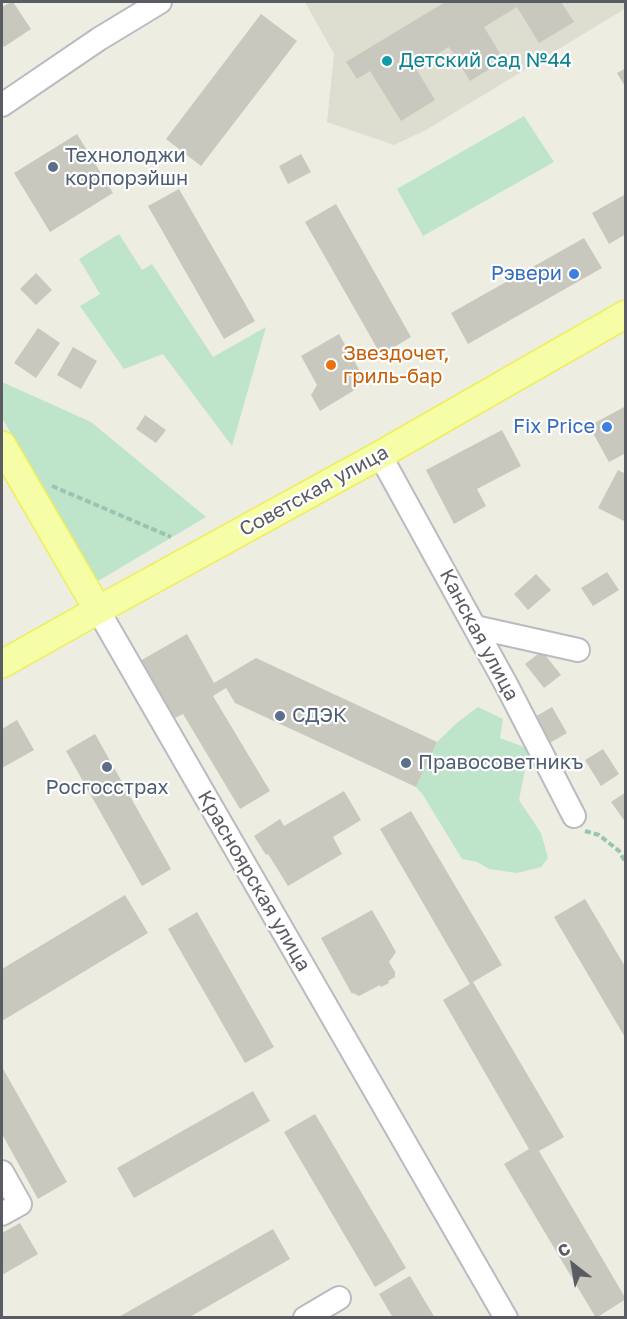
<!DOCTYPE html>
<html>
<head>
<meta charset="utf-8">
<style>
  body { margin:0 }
  #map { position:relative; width:627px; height:1319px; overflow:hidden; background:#edede2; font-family:"Golos Text",sans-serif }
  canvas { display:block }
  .frame { position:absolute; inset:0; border:3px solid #5a5c63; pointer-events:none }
  .north { position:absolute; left:543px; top:1235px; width:60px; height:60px; -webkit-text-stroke:4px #fff; paint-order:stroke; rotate:329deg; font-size:16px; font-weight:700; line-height:24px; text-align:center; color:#5a5c63 }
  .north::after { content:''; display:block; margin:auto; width:21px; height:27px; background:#5a5c63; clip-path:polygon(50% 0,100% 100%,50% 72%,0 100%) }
</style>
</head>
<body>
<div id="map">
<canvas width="627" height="1319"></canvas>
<div class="frame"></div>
<div class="north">С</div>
</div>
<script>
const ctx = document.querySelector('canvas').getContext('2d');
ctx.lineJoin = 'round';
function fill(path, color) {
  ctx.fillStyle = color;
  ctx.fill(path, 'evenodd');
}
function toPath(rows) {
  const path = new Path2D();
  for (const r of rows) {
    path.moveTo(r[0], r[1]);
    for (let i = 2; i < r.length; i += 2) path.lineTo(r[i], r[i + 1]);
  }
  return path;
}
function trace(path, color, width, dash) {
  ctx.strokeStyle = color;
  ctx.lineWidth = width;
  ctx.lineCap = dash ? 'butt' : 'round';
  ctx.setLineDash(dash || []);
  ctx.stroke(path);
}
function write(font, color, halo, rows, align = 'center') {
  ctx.font = font + ' "Golos Text",sans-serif';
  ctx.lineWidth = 4.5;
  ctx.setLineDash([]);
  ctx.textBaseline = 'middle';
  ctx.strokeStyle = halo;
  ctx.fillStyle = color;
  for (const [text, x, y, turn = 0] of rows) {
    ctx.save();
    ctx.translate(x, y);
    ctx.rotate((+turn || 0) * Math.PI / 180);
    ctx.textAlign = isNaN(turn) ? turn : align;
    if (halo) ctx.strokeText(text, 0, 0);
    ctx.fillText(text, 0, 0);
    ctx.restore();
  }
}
fill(toPath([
  [305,2,625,2,626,8,426,130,394,145,327,122,334,54]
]), '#ddddd0');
fill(toPath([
  [524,116,554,162,423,236,397,189],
  [119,234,142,270,152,264,213,357,266,327,232,446,163,354,124,369,80,306,100,294,79,259],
  [2,382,91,422,206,517,98,581,2,418],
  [478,707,503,719,500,738,529,749,519,800,541,833,548,858,541,867,517,873,489,869,477,862,462,859,423,795,416,787,437,742,458,722]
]), '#bee5c9');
fill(toPath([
  [11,2,13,2,31,29,4,47,2,44,2,7],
  [445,2,561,2,574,22,539,43,517,7,484,27,504,60,470,81,449,47,415,67,435,100,401,121,370,71,357,79,346,62],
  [261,14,297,41,201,166,166,139],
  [626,68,626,88,617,73],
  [77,134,113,193,50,232,14,173],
  [301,154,311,172,288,184,279,166],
  [179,189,255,321,224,339,148,206],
  [626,194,626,234,609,244,592,213],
  [336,204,411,337,381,355,305,222],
  [584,238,602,268,468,344,451,313],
  [36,273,52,290,36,305,20,289],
  [38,328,60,343,36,378,14,363],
  [339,334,361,373,353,391,320,411,311,395,317,385,301,356],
  [73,347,97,361,81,389,57,375],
  [626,406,626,453,609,462,589,426],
  [145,415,166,430,156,443,136,429],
  [502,430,521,466,477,489,486,506,454,524,426,470],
  [618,470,626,474,626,522,598,508],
  [607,572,619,590,593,606,581,588],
  [536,574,551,590,528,610,514,594],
  [187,634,214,683,256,658,437,742,416,787,235,703,226,688,213,696,270,791,240,809,183,714,173,719,140,661],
  [542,651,561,675,544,688,525,664],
  [552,707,567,733,548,744,533,718],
  [17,720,34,750,2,768,2,729],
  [95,734,171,869,142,886,66,751],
  [603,749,619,774,601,786,585,760],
  [344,791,361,820,333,837,342,854,288,886,268,854,266,855,254,836,280,819,284,826],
  [626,792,626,823,611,802],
  [411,811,502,965,473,982,564,1137,539,1151,626,1299,596,1318,504,1164,529,1149,443,1000,470,984,380,829],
  [125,895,148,933,2,1021,2,969],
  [585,899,626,968,626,1039,554,917],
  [372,910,396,952,389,962,395,972,395,977,388,981,389,983,381,987,380,985,359,996,353,993,352,994,321,938],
  [197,912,274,1047,245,1063,168,929],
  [2,1067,67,1182,38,1199,2,1134],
  [253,1091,270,1121,134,1198,117,1168],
  [315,1114,406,1268,375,1287,284,1132],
  [20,1223,38,1254,2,1275,2,1233],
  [273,1229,290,1259,188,1318,117,1318],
  [410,1276,435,1318,393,1318,379,1294]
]), '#c8c8be');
const minor = toPath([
  [2,105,99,39,160,2],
  [380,455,507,686,574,816],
  [98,610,506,1318],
  [475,627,578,650],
  [2,1172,20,1204,2,1214],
  [305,1318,339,1298]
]);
const major = toPath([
  [2,445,98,610],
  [2,664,98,610,380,455,626,314]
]);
trace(minor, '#babac1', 26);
trace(major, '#f0ee58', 30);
trace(toPath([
  [52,486,171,537],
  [585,831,599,835,619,851,626,863]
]), '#98c5b1', 4, [6, 3]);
trace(minor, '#fff', 22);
trace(major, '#f5fea6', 27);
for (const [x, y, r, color] of [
  [387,61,6,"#0f9aa8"],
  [53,167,6,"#5c6f8a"],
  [574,274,6,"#3f7fe0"],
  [331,365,6,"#e8710a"],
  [607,427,6,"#3f7fe0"],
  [280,716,6,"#5c6f8a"],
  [406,763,6,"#5c6f8a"],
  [107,767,6,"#5c6f8a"]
]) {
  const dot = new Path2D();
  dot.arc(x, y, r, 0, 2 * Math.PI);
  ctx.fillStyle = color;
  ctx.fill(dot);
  trace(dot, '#fff', 2);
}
write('20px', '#0d838f', '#fff', [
  ["Детский сад №44",399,61]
], 'left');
write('20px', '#4e5e75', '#fff', [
  ["Технолоджи",65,156],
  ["корпорэйшн",65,179],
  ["СДЭК",292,716],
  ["Правосоветникъ",418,763],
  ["Росгосстрах",107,788,"center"]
], 'left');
write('20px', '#366cbe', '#fff', [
  ["Рэвери",562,274],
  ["Fix Price",595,427]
], 'right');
write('20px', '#c56008', '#fff', [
  ["Звездочет,",343,354],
  ["гриль-бар",343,377]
], 'left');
write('20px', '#5a5c63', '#fff', [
  ["Советская улица",314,491,-29],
  ["Канская улица",479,635,62],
  ["Красноярская улица",254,881,60]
]);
</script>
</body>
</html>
